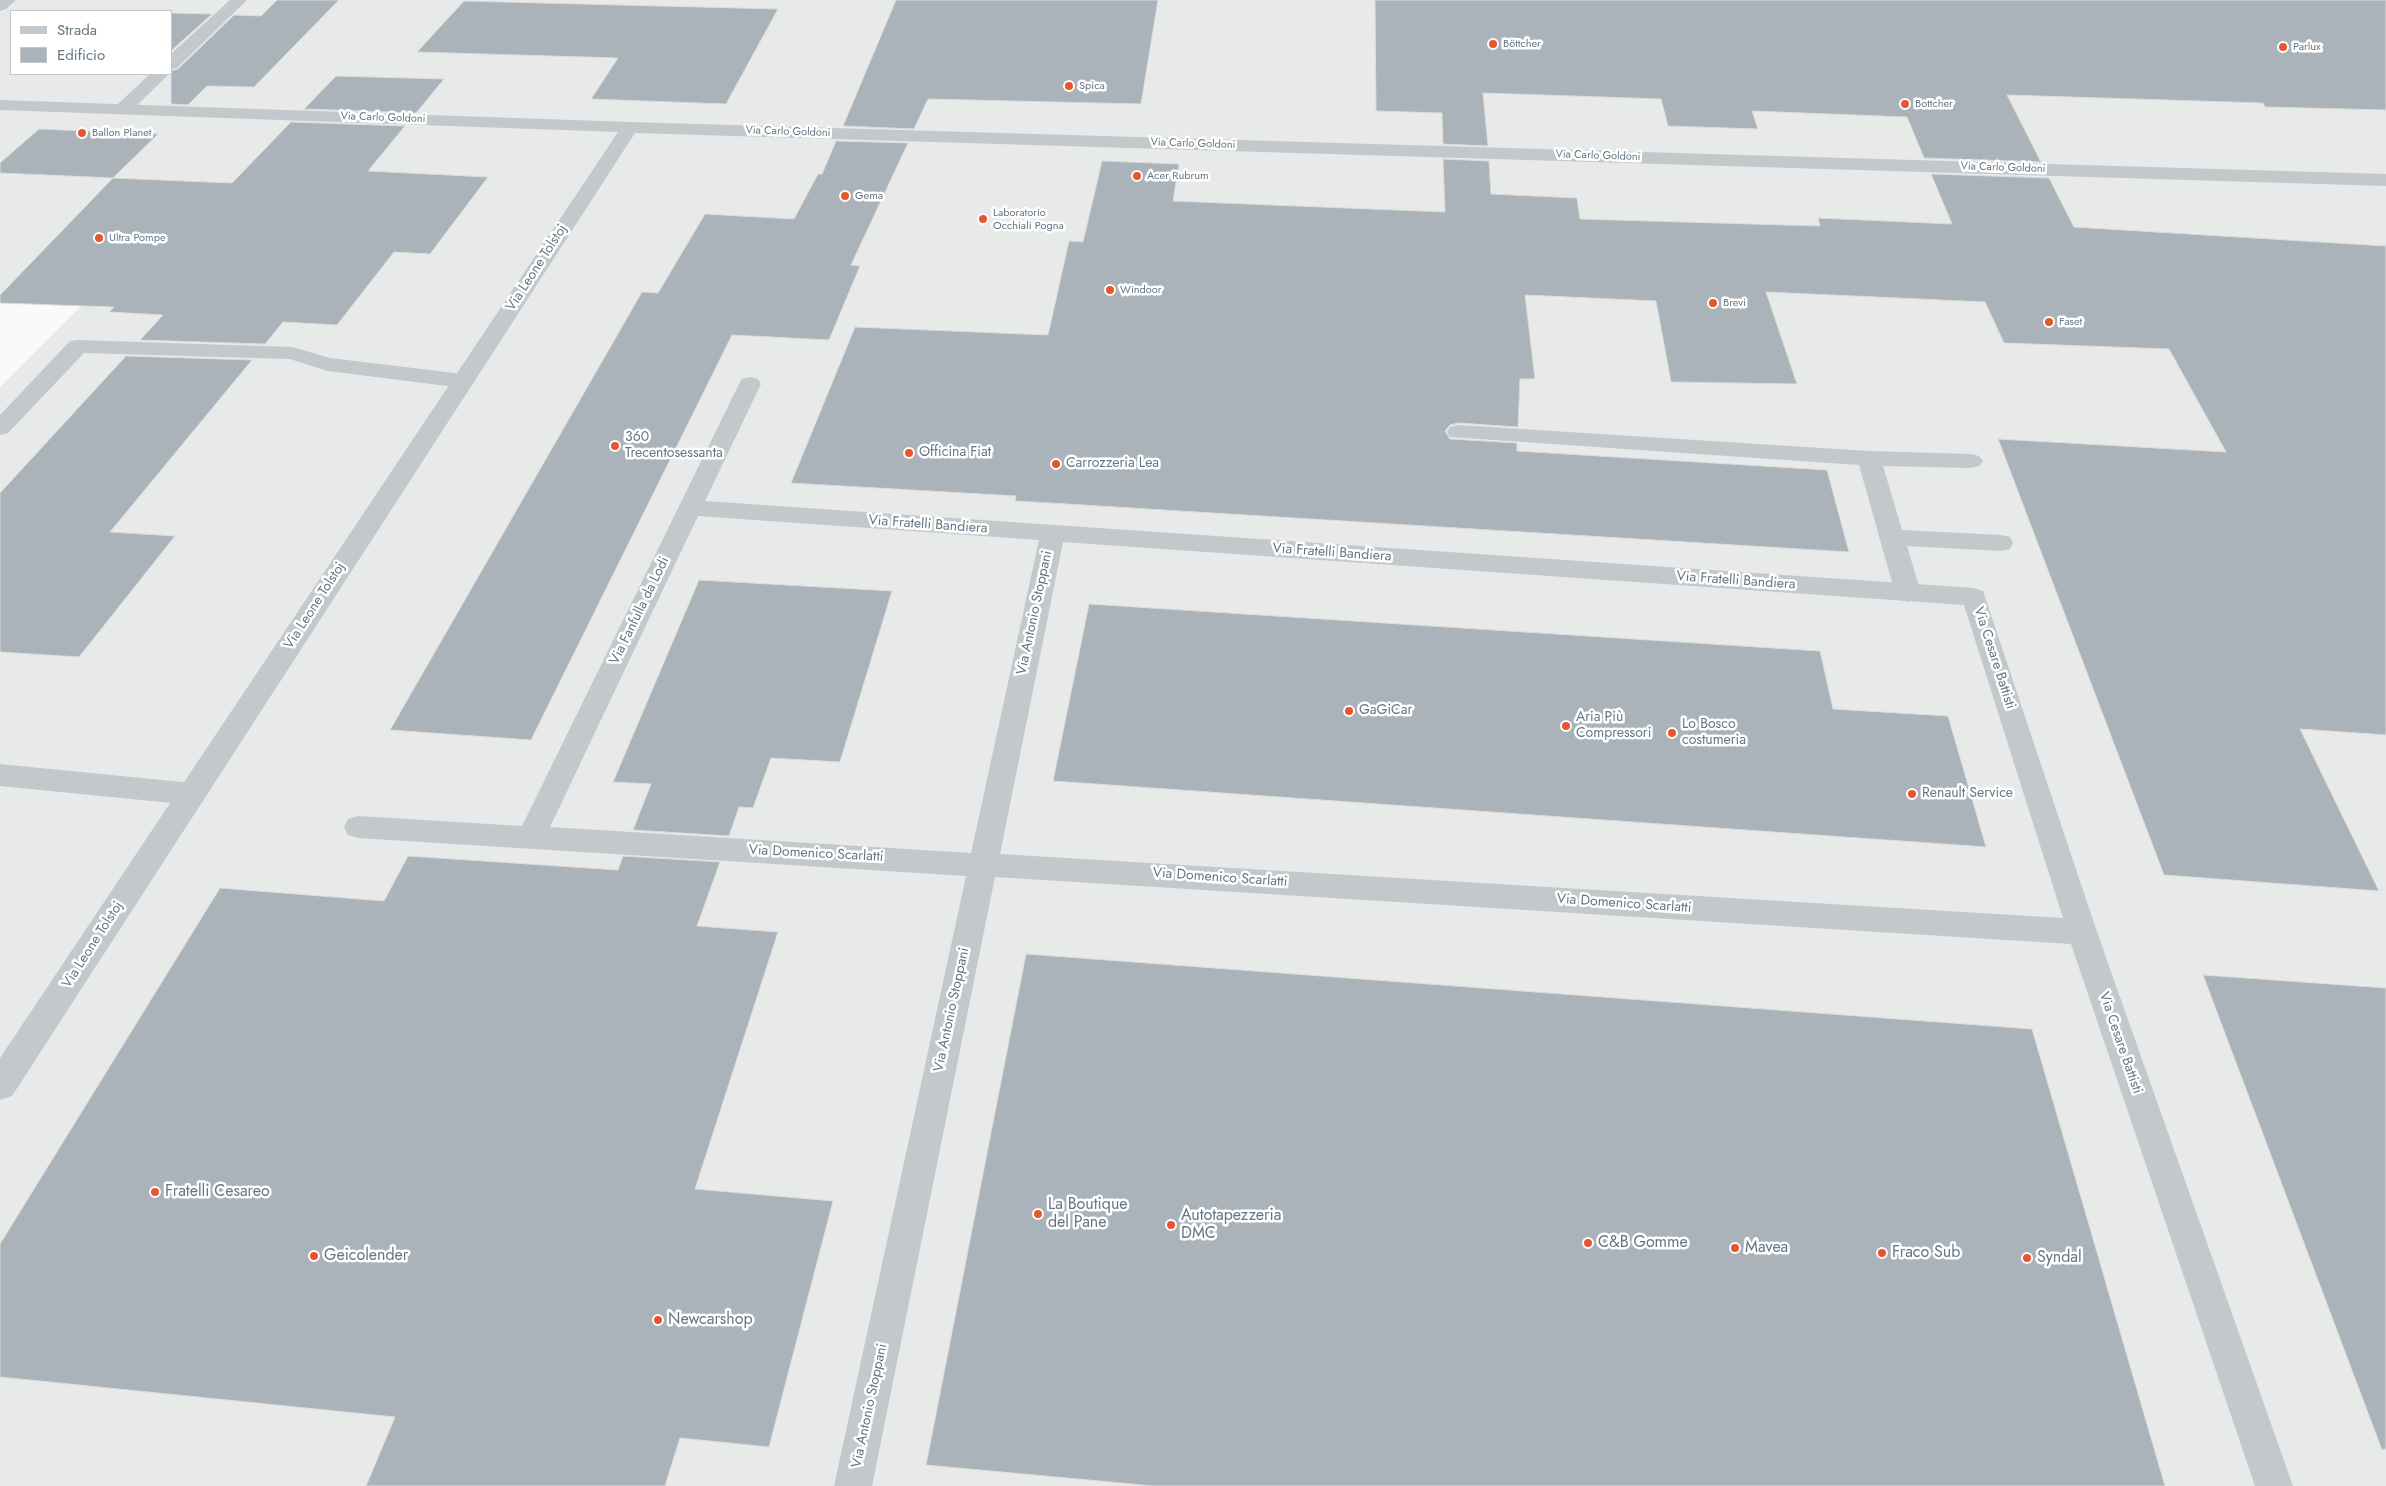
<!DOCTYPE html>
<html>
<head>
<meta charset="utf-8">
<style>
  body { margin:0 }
  #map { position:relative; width:2386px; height:1486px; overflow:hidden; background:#fafaf8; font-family:Jost,sans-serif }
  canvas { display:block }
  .legend { position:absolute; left:10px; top:10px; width:162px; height:65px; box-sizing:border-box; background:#fff; border:1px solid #c1c8cd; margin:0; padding:6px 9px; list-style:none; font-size:15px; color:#657683 }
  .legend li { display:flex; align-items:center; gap:10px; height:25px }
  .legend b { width:25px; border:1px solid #c1c8cd }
</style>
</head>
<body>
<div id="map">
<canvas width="2386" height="1486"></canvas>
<ul class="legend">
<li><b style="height:6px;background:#c3c8cc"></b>Strada</li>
<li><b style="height:14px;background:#aab3b9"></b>Edificio</li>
</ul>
</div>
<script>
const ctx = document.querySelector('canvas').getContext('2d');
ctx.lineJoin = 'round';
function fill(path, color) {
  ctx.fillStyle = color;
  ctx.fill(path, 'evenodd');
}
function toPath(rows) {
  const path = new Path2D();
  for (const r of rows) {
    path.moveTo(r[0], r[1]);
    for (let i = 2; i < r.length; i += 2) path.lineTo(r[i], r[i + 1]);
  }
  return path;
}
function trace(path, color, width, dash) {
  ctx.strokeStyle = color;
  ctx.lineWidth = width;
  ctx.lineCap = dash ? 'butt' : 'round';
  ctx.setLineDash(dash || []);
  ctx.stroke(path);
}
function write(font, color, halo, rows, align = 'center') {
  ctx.font = font + ' Jost,sans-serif';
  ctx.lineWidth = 5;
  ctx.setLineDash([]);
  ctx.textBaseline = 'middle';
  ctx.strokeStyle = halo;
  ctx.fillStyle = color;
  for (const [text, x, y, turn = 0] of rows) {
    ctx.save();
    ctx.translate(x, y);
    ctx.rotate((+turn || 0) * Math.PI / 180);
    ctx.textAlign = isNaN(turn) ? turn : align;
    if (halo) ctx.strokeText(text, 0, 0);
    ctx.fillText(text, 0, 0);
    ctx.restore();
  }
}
fill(toPath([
  [0,0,2386,0,2386,1486,0,1486,0,387,81,306,0,303],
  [11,11,171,11,171,74,11,74]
]), '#e8e9e9');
const building = toPath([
  [277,0,339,0,254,87,207,86,188,105,171,104,171,71,178,69,234,15,261,16,277,0],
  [896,0,1158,0,1141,104,928,99,914,129,843,126,896,0],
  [1375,0,2386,0,2386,110,2265,107,2263,103,2007,95,2041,162,1924,158,1907,117,1752,111,1758,129,1668,126,1661,99,1483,93,1488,146,1443,144,1442,113,1376,111,1375,0],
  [464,1,778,9,726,104,591,99,618,58,417,52,464,1],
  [171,13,212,14,171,51,171,13],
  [336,76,444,79,416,113,304,109,336,76],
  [291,122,405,126,368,171,488,177,430,254,394,252,337,325,283,322,265,344,140,340,163,315,109,312,114,307,0,303,0,295,113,178,232,183,291,122],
  [39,129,158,134,113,178,0,173,0,163,39,129],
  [836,141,908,143,851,265,860,266,829,340,732,335,531,740,390,730,642,292,658,293,705,214,794,219,818,174,822,174,836,141],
  [1443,159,1489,161,1491,194,1577,198,1580,219,1820,226,1818,218,1952,224,1931,174,2049,178,2074,227,2386,246,2386,735,2300,729,2379,891,2164,875,1998,439,2226,452,2169,349,2004,343,1985,302,1766,292,1797,384,1671,382,1656,301,1525,295,1535,379,1520,379,1518,427,1458,423,1450,425,1445,431,1450,439,1517,443,1517,451,1827,470,1849,552,1050,503,1015,501,1016,496,791,483,855,327,1048,335,1069,241,1083,242,1102,161,1179,164,1173,201,1445,212,1443,159],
  [126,356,252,360,110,532,175,536,79,657,0,652,0,493,126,356],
  [699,580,892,591,840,762,771,758,753,808,739,807,729,836,633,830,651,784,613,782,699,580],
  [1089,604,1820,651,1833,709,1948,716,1986,847,1053,781,1089,604],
  [408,856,618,870,623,856,720,862,697,926,778,932,695,1189,833,1201,769,1447,680,1438,665,1486,366,1486,395,1417,0,1377,0,1244,220,888,384,901,408,856],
  [1026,954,2032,1029,2165,1486,1153,1486,926,1465,1026,954],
  [2203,975,2386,988,2386,1449,2382,1450,2203,975]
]);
fill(building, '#aab3b9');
trace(building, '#dcdcda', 1);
fill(toPath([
  [0,0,16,0,6,9,0,11,0,0],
  [230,0,247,0,177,68,171,69,171,54,230,0],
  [150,74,169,74,129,113,117,113,114,109,117,105,150,74],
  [78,340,292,347,330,358,463,374,471,376,474,381,471,386,463,388,328,371,290,359,84,353,8,433,0,435,0,415,70,341,78,340],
  [1458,425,1869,451,1971,454,1979,456,1983,461,1979,466,1971,468,1883,466,1902,530,2001,535,2010,537,2013,543,2010,549,2001,551,1907,546,1921,593,1917,599,1908,602,1899,599,1895,593,1859,465,1450,437,1447,432,1450,427,1458,425],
  [0,764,192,783,202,786,206,794,202,802,192,805,0,786,0,764]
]), '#c3c8cc');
fill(toPath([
  [0,100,630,122,2386,174,2386,186,635,133,12,1096,0,1100,0,1058,618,132,0,110,0,100],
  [750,377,758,379,761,384,705,501,1974,588,1983,591,2097,932,2293,1486,2255,1486,2071,944,995,877,872,1486,834,1486,966,876,358,838,348,835,344,827,348,819,358,816,522,826,739,384,742,379,750,377],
  [698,516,1039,540,971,853,550,827,698,516],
  [1063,542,1964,605,2063,918,1000,854,1063,542]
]), '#c3c8cc');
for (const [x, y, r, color] of [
  [1493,44,5,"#e4572e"],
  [2283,47,5,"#e4572e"],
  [1069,86,5,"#e4572e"],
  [1905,104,5,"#e4572e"],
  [82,133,5,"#e4572e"],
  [1137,176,5,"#e4572e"],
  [845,196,5,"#e4572e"],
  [983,219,5,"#e4572e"],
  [99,238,5,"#e4572e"],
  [1110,290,5,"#e4572e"],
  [1713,303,5,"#e4572e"],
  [2049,322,5,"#e4572e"],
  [615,446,5,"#e4572e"],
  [909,453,5,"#e4572e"],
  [1056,464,5,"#e4572e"],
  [1349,711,5,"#e4572e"],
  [1566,726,5,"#e4572e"],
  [1672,733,5,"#e4572e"],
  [1912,794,5,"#e4572e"],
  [155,1192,5,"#e4572e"],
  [1038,1214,5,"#e4572e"],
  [1171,1225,5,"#e4572e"],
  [1588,1243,5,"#e4572e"],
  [1735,1248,5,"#e4572e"],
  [1882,1253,5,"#e4572e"],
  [314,1256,5,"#e4572e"],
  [2027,1258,5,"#e4572e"],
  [658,1320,5,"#e4572e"]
]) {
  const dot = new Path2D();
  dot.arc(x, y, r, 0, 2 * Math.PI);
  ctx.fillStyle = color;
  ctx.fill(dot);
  trace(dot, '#fff', 2);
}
write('11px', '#657683', '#fff', [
  ["Böttcher",1503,44],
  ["Parlux",2293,47],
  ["Spica",1079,86],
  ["Bottcher",1915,104],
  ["Ballon Planet",92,133],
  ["Acer Rubrum",1147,176],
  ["Gema",855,196],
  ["Laboratorio",993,213],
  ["Occhiali Pogna",993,226],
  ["Ultra Pompe",109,238],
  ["Windoor",1120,290],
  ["Brevi",1723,303],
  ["Faset",2059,322]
], 'left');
write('11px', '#657683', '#fff', [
  ["Via Carlo Goldoni",383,118,2],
  ["Via Carlo Goldoni",788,132,2],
  ["Via Carlo Goldoni",1193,144,2],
  ["Via Carlo Goldoni",1598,156,2],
  ["Via Carlo Goldoni",2003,168,2]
]);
write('14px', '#657683', '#fff', [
  ["Via Leone Tolstoj",537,268,-57],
  ["Via Fratelli Bandiera",928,525,4],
  ["Via Fratelli Bandiera",1332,553,4],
  ["Via Fratelli Bandiera",1736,581,4],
  ["Via Leone Tolstoj",315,606,-57],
  ["Via Fanfulla da Lodi",640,611,-64],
  ["Via Antonio Stoppani",1035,613,-78],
  ["Via Cesare Battisti",1994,658,72],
  ["Via Domenico Scarlatti",816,854,3],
  ["Via Domenico Scarlatti",1220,878,4],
  ["Via Domenico Scarlatti",1624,904,4],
  ["Via Leone Tolstoj",93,945,-57],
  ["Via Antonio Stoppani",952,1010,-78],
  ["Via Cesare Battisti",2120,1043,71],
  ["Via Antonio Stoppani",870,1406,-78]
]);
write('14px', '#657683', '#fff', [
  ["360",625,438],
  ["Trecentosessanta",625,454],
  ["Officina Fiat",919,453],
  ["Carrozzeria Lea",1066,464],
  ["GaGiCar",1359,711],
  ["Aria Più",1576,718],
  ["Compressori",1576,734],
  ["Lo Bosco",1682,725],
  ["costumeria",1682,741],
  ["Renault Service",1922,794]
], 'left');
write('16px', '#657683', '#fff', [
  ["Fratelli Cesareo",165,1192],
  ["La Boutique",1048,1205],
  ["del Pane",1048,1223],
  ["Autotapezzeria",1181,1216],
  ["DMC",1181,1234],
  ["C&B Gomme",1598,1243],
  ["Mavea",1745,1248],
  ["Fraco Sub",1892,1253],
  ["Geicolender",324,1256],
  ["Syndal",2037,1258],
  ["Newcarshop",668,1320]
], 'left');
</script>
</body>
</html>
